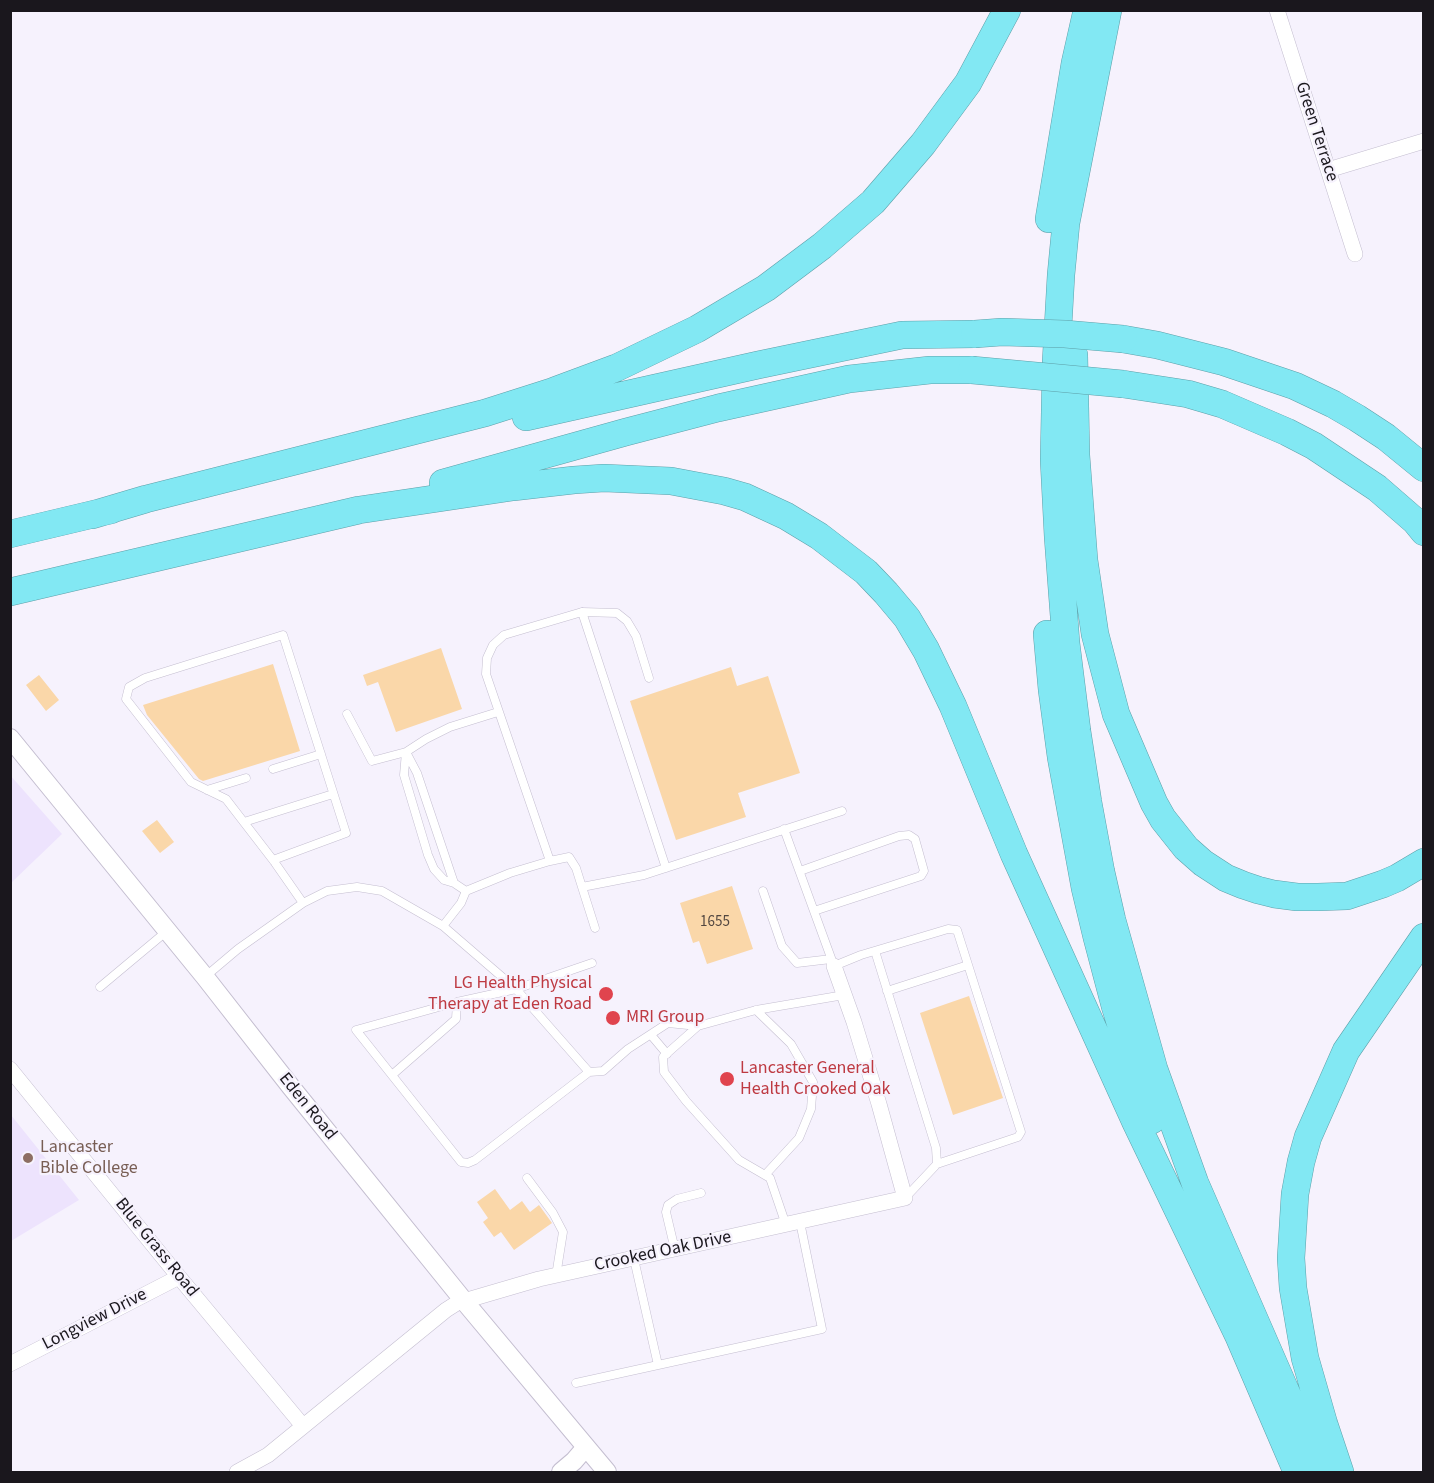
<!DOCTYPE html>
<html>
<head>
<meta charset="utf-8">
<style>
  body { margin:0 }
  #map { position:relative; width:1434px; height:1483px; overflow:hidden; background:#f6f2fd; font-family:"Source Sans 3",sans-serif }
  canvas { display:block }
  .frame { position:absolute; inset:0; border:12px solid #1a171d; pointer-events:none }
</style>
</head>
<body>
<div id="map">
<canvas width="1434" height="1483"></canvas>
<div class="frame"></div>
</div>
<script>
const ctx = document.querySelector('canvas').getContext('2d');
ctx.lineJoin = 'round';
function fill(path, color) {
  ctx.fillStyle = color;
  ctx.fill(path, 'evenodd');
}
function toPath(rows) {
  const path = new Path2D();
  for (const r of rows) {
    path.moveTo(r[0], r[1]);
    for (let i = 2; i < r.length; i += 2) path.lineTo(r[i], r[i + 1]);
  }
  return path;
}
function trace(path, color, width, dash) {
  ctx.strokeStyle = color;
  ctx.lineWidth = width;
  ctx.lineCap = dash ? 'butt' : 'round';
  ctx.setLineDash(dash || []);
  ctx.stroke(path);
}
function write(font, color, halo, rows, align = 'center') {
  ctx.font = font + ' "Source Sans 3",sans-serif';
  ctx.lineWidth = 4.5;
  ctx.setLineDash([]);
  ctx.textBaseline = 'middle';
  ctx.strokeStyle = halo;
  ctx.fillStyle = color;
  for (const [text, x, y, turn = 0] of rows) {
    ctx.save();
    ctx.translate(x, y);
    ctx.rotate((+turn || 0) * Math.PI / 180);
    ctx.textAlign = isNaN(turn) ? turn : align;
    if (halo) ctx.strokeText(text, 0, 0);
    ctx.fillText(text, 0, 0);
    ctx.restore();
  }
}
fill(toPath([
  [10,775,62,834,11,883,10,883],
  [11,1115,79,1200,11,1241,10,1241]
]), '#ede3fd');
fill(toPath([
  [441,648,462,709,396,732,378,682,367,686,363,675],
  [273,664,300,751,203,781,199,779,147,715,143,705],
  [731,667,737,686,768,676,800,773,738,793,746,817,676,840,630,701],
  [39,675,59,700,46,711,26,685],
  [157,820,174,842,160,853,142,831],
  [732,886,753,949,707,964,699,941,693,943,680,903],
  [969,996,1003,1098,953,1115,920,1013],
  [495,1189,510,1210,522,1201,530,1212,539,1205,552,1223,514,1250,501,1232,494,1237,483,1222,488,1218,477,1202]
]), '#fad7a9');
const service = toPath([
  [582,612,617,613,627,621,636,636,649,678],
  [347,714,372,761,406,752,426,739,450,727,498,712],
  [273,769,321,754],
  [207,790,246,778],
  [244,822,333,794],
  [784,829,834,966,861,955,948,929,957,930,1021,1132,1018,1137,937,1164,905,1198],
  [273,860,346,833,283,635,145,678,129,687,126,699,191,782,226,799,273,860,303,903],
  [550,861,486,674,487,658,493,645,504,635,582,612,666,868],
  [800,871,899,836,909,835,915,839,924,871,921,876,814,911],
  [454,883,417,773,406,752,404,775,428,855,434,869,444,880,454,883,466,891,510,873,550,861,569,857,576,868,582,887,644,875,842,811],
  [582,887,595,928],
  [763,891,782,946,797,963,831,959],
  [443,926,461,903,466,891],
  [875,951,936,1148,937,1164],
  [206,976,238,949,303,903,327,891,357,887,382,891,443,926,516,989,589,1072,475,1160,468,1163,461,1162,356,1030,457,1002,516,989,592,963],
  [100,987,167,931],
  [887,991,968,965],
  [756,1010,791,1044,813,1082,811,1109,799,1138,765,1175],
  [698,1026,663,1057,664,1072,686,1101,739,1160,770,1178,786,1225],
  [651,1035,667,1054],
  [589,1072,603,1071,628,1049,668,1023,698,1026,756,1010,844,995],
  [392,1075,456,1019,457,1002],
  [527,1178,553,1213,563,1232,556,1276],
  [675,1250,666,1212,668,1205,677,1199,701,1193],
  [634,1259,658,1365],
  [576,1383,822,1329,800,1222]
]);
const minor = toPath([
  [1277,10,1355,254],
  [1328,170,1424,141],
  [10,1069,179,1277,303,1426],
  [10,1364,179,1277],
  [237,1472,268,1455,446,1310,457,1303,539,1279,905,1198,879,1104,854,1022,834,966]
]);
const tertiary = toPath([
  [10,738,205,977,291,1087,464,1301,607,1472],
  [561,1472,574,1461,586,1447]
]);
const motorway = toPath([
  [1108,10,1066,223,1061,275,1056,362,1054,460,1058,537,1066,643,1077,731,1088,802,1101,872,1112,920,1154,1069,1195,1183,1321,1472],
  [1049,219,1075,63,1087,10],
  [1123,339,1157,345,1224,362,1295,386,1333,404,1357,418,1386,437,1424,468],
  [1074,355,1076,455,1084,560,1095,634,1116,714,1154,803,1163,819,1186,848,1203,863,1226,878,1243,885,1258,890,1274,894,1297,897,1318,897,1347,896,1383,884,1397,878,1424,862],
  [1123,384,1188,394,1222,404,1287,432,1314,446,1377,488,1415,521,1424,532],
  [526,417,758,365,902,335,975,334],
  [443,483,626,432,718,408,849,379,930,370,972,370],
  [92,515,146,499,485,413,554,391,616,368,697,329,766,288,822,246,873,202,923,144,968,83,1007,10],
  [10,534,111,510],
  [10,592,359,510,513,487,574,480,604,478,671,481,724,491,745,497,786,516,819,536,866,572,886,593,907,618,926,650,953,706,1014,854,1136,1123,1240,1339],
  [1047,634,1052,690,1061,757,1085,888,1097,938,1115,1006,1139,1084,1152,1120],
  [1233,1323,1297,1472],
  [1340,1472,1324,1424,1305,1358,1293,1288,1291,1258,1295,1194,1301,1162,1308,1137,1346,1051,1424,937]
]);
trace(service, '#c4bed0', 9);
trace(minor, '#c4bed0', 16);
trace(tertiary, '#c4bed0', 20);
trace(motorway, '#5e9fa8', 28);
trace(service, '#fff', 8);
trace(minor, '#fff', 15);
trace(tertiary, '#fff', 18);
trace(motorway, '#82e8f3', 27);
const motorwayBridge = toPath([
  [975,334,1002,332,1065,334,1123,339],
  [972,370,1123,384]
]);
trace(motorwayBridge, '#5e9fa8', 28, []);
trace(motorwayBridge, '#82e8f3', 27);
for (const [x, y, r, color] of [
  [606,994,8,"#e0444e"],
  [613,1018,8,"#e0444e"],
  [727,1079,8,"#e0444e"],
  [28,1158,6,"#8d6e63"]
]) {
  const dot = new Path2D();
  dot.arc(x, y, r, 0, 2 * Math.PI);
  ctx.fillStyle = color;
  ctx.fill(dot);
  trace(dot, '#f6f2fd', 2);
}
write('15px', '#524740', null, [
  ["1655",715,923]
]);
write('18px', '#1a171d', '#f6f2fd', [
  ["Green Terrace",1316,132,72],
  ["Eden Road",307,1107,51],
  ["Blue Grass Road",156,1248,51],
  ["Crooked Oak Drive",663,1252,-12],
  ["Longview Drive",95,1320,-27]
]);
write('18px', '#be3a42', '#f6f2fd', [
  ["LG Health Physical",592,984,"right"],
  ["Therapy at Eden Road",592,1005,"right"],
  ["MRI Group",626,1018],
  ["Lancaster General",740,1069],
  ["Health Crooked Oak",740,1090]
], 'left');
write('18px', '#785e54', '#f6f2fd', [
  ["Lancaster",40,1148],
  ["Bible College",40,1169]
], 'left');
</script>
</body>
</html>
